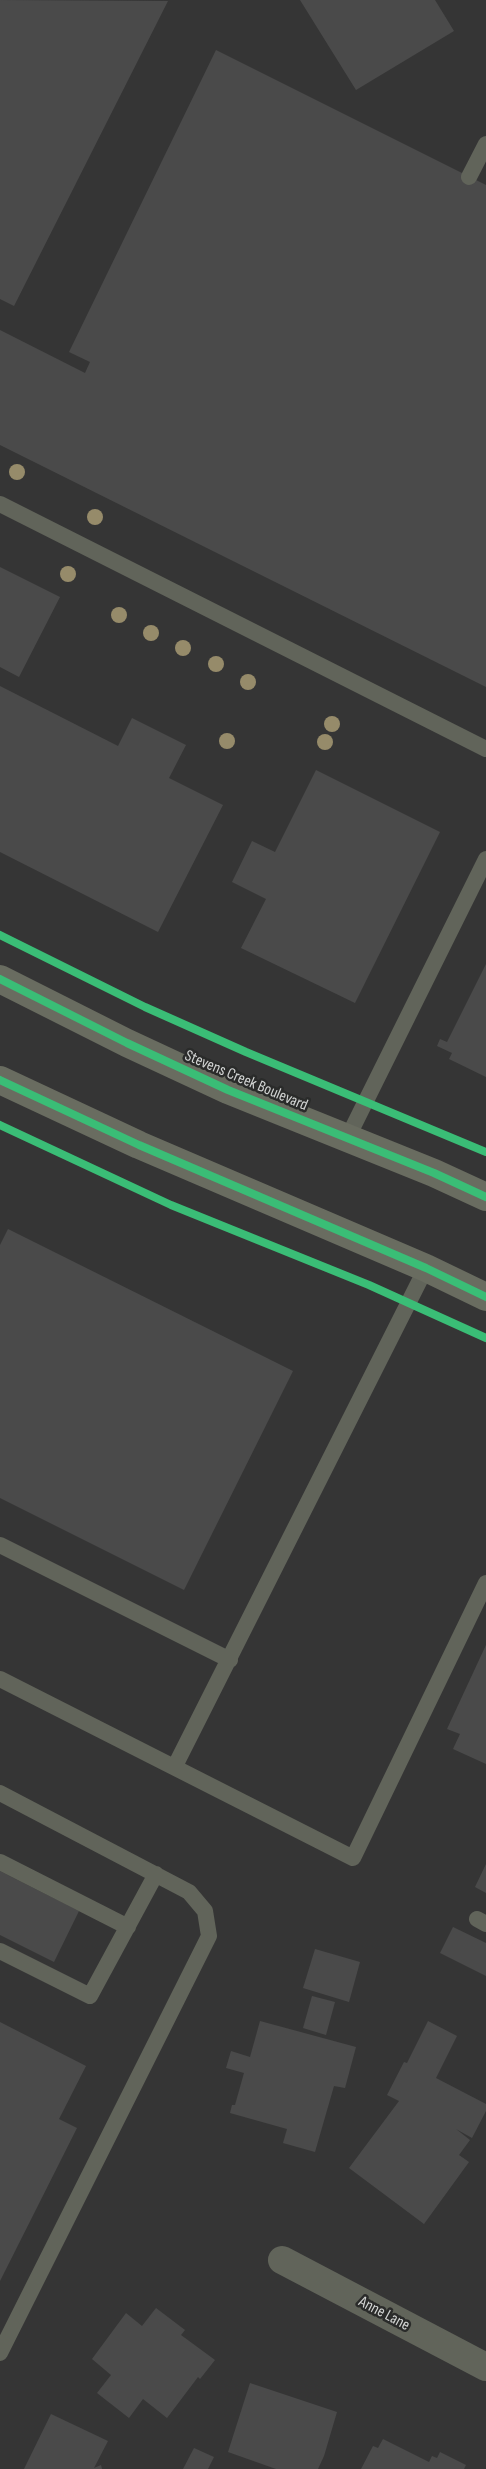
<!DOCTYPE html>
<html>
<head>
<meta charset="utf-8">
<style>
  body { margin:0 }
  canvas { display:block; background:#353535 }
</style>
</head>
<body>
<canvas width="486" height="2469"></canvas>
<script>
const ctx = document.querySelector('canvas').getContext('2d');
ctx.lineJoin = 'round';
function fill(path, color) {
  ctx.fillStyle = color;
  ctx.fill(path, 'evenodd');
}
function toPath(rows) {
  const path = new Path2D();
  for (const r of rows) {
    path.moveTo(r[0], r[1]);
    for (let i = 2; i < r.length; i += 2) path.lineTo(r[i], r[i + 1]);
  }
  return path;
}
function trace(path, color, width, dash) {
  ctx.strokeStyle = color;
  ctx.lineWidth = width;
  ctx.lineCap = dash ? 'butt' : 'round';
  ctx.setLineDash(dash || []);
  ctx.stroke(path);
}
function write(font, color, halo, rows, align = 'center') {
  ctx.font = font + ' "Sofia Sans Condensed",sans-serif';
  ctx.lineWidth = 5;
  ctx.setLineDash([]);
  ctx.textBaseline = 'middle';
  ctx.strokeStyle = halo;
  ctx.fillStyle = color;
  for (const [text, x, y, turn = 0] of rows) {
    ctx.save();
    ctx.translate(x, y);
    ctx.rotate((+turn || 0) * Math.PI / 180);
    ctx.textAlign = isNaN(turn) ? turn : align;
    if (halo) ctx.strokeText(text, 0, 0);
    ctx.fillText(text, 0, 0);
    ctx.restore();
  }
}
fill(toPath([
  [0,0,168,1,14,306,0,299],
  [300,0,435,0,454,31,356,90],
  [216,50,486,185,486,687,0,445,0,330,85,373,90,362,69,352],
  [0,567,60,597,19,677,0,667],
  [0,686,118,746,132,718,186,745,169,778,223,805,158,932,0,852],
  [316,770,440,832,355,1003,241,948,266,899,232,882,252,841,275,852],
  [486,964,486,1077,449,1059,452,1053,437,1046,440,1039,447,1042],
  [8,1229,293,1371,184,1590,0,1498,0,1245],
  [486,1645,486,1764,453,1749,460,1734,447,1729],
  [486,1864,486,1893,475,1887],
  [0,1871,79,1911,54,1962,0,1935],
  [453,1927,486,1943,486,1976,440,1953],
  [315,1949,360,1962,349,2002,303,1988],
  [312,1996,335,2002,326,2035,303,2028],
  [260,2021,356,2047,345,2088,334,2086,315,2152,283,2143,287,2129,230,2113,232,2105,235,2105,244,2073,226,2068,231,2051,250,2057],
  [428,2021,457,2036,436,2078,486,2104,486,2111,472,2138,456,2129,470,2140,459,2155,469,2162,424,2224,349,2168,399,2101,387,2095,404,2062,407,2063],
  [0,2022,86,2066,59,2119,77,2128,0,2281],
  [156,2308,185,2330,181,2335,215,2360,200,2379,198,2377,167,2418,143,2399,129,2418,97,2393,111,2375,92,2359,126,2313,142,2326],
  [250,2383,337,2412,324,2456,318,2469,276,2469,228,2452],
  [51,2414,108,2441,94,2468,101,2465,102,2469,24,2469],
  [383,2439,429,2462,432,2456,437,2458,440,2452,466,2465,464,2469,361,2469,373,2446,378,2448],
  [194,2448,214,2457,208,2469,183,2469]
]), '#4a4a4a');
trace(toPath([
  [469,177,486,144],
  [0,504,486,749],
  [348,1137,486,859],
  [0,1545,230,1660],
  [0,1679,353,1858,486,1583],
  [175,1766,426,1268],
  [0,1793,189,1892,205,1911,209,1936,0,2353],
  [0,1862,128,1927],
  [477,1919,486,1924],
  [0,1951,90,1996,156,1874]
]), '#61645a', 16);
trace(toPath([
  [282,2260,486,2367]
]), '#61645a', 28);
trace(toPath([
  [0,979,127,1043,228,1090,434,1173,486,1197],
  [0,1080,139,1145,426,1268,486,1297]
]), '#696c60', 28);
trace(toPath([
  [0,935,145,1007,246,1052,486,1152],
  [0,979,127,1043,228,1090,434,1173,486,1197],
  [0,1080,139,1145,426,1268,486,1297],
  [0,1125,171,1205,369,1285,486,1338]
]), '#3abd76', 8);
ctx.fillStyle = '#968b6a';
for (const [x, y] of [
  [17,472],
  [95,517],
  [68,574],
  [119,615],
  [151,633],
  [183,648],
  [216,664],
  [248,682],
  [332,724],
  [227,741],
  [325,742]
]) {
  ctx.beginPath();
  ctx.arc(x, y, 8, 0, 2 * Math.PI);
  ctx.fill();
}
write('16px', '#d2d4d3', '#2a2b2a', [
  ["Stevens Creek Boulevard",246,1081,23],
  ["Anne Lane",384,2314,28]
]);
</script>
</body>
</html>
